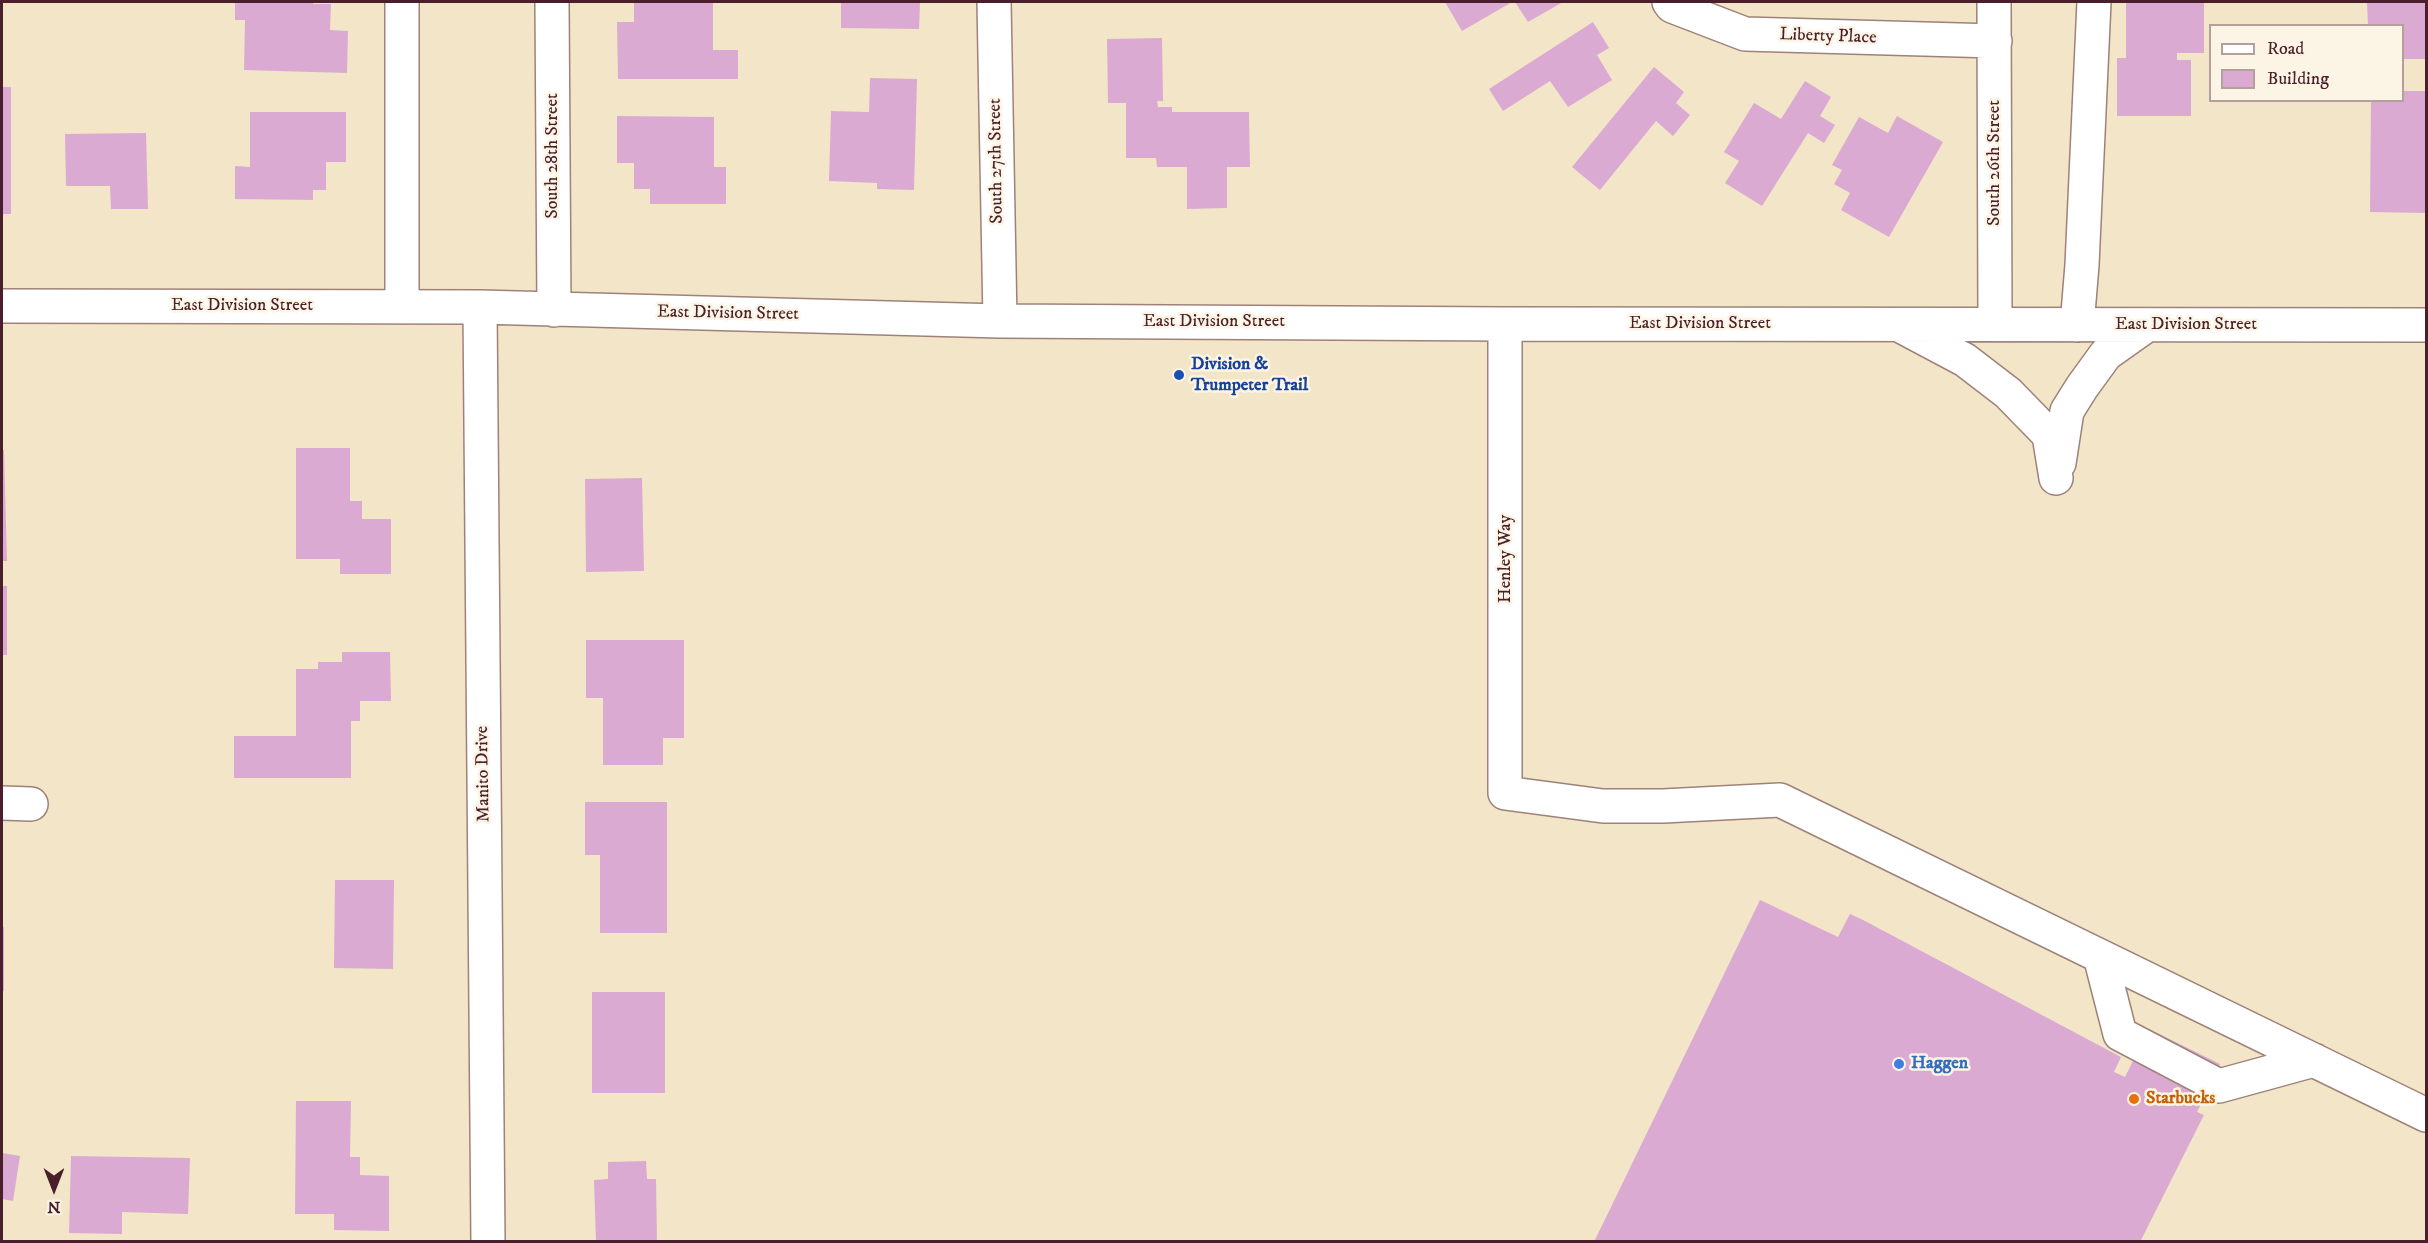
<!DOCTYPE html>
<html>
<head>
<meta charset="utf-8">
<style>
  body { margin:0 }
  #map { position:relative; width:2428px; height:1243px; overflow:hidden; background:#f3e5c8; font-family:"IM FELL DW Pica",serif }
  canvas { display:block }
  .frame { position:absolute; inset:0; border:3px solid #4a1f2b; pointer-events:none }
  .legend { position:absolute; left:2209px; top:24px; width:195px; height:78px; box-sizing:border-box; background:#fcf5e5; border:2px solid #b59f9b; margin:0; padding:8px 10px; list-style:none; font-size:18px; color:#4a1f2b }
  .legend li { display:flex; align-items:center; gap:12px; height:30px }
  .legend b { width:30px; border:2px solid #b59f9b }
  .north { position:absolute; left:24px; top:1159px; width:60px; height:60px; -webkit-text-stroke:4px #fcf5e5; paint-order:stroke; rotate:180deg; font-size:16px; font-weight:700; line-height:24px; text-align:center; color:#4a1f2b }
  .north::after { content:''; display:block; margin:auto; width:21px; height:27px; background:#4a1f2b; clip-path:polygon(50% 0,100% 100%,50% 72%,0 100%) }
</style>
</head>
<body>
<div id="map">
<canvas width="2428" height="1243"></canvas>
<div class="frame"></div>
<ul class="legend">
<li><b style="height:8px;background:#fff"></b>Road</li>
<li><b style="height:16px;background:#daaad2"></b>Building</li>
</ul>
<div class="north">N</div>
</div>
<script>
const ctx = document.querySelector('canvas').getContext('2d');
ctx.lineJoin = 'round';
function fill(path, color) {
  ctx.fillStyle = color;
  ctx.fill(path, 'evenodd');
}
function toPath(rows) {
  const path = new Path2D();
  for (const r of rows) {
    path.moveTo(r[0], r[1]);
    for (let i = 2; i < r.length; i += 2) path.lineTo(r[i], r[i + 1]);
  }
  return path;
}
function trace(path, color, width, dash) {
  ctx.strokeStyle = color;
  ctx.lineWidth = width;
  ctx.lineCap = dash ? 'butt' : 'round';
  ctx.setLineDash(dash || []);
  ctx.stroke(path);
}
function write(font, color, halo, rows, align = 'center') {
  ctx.font = font + ' "IM FELL DW Pica",serif';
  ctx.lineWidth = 5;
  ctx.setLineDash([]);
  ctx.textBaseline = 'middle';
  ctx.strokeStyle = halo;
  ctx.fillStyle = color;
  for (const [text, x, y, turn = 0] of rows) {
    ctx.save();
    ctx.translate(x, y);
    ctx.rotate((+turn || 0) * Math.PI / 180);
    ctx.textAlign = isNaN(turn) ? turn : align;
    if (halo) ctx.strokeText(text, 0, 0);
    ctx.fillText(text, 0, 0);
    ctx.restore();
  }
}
fill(toPath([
  [235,2,313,2,313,4,331,4,330,30,348,31,347,73,244,70,245,20,235,20],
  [634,2,713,2,713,50,738,50,738,79,618,79,617,22,634,22],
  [841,2,920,2,919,29,841,28],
  [1445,2,1512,2,1462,31],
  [1515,2,1563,2,1528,22],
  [2126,2,2204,2,2204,53,2177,53,2177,60,2191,60,2191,116,2117,116,2117,58,2126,58],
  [2367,2,2426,2,2426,59,2402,59,2402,26,2368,26],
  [1593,22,1609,48,1597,55,1612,80,1568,107,1550,81,1503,111,1489,89],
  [1162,38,1163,101,1157,101,1158,107,1172,107,1172,112,1249,112,1250,167,1227,167,1227,208,1187,209,1187,167,1157,167,1156,158,1126,158,1126,103,1108,103,1107,39],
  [1654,67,1684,92,1676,103,1690,115,1673,136,1656,121,1600,190,1572,167],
  [870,78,917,79,914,190,877,189,877,183,829,181,831,111,869,112],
  [1805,81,1831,97,1820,116,1835,125,1824,143,1808,133,1762,206,1725,183,1739,161,1724,152,1754,103,1781,119],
  [2,87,11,87,11,214,2,214],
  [2402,91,2426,91,2426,213,2370,212,2371,100,2402,100],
  [250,112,346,112,346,162,326,162,326,190,313,190,313,200,235,199,235,166,250,167],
  [617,116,714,117,714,167,726,167,726,204,650,204,650,189,634,189,634,163,617,163],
  [1897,116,1943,142,1889,237,1841,210,1850,193,1834,184,1842,170,1832,165,1859,117,1888,133],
  [146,133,148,209,111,209,110,186,66,186,65,134],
  [296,448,350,448,350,501,362,501,362,519,391,519,391,574,340,574,340,559,296,559],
  [2,450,4,450,7,561,2,561],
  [642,478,644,571,586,572,585,479],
  [2,586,7,586,7,655,2,655],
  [586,640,684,640,684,738,663,738,663,765,603,765,603,698,586,698],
  [342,652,390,652,391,701,360,701,360,721,351,721,351,778,234,778,234,736,296,736,296,669,318,669,318,662,342,662],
  [585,802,667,802,667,933,600,933,600,855,585,855],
  [335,880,394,880,393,969,334,968],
  [1760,900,1838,937,1850,914,1863,920,2121,1057,2114,1072,2125,1077,2149,1029,2220,1064,2197,1112,2204,1115,2140,1242,1594,1242],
  [2,927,4,927,4,991,2,991],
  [592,992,665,992,665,1093,592,1093],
  [296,1101,351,1101,350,1157,360,1157,360,1175,389,1176,389,1231,334,1230,334,1214,295,1214],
  [2,1153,20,1156,13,1201,2,1199],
  [71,1156,190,1158,188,1214,122,1212,122,1234,69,1233],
  [646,1161,647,1179,656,1179,657,1242,596,1242,594,1180,608,1179,608,1162]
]), '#daaad2');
const minor = toPath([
  [402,2,402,306],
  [552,2,554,310],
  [994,2,1000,321],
  [1669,2,1672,6,1745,34,1995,41],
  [1994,2,1995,324],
  [2,306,480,307,1000,321,1505,324,2426,325],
  [480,307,488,1242],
  [1505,324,1505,793,1603,806,1663,806,1780,800,2426,1115],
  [2077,325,2082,265,2094,2],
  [1901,326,1965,360,2008,393,2049,435,2056,478],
  [2059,463,2067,411,2082,387,2106,354,2147,325],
  [2,803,31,804],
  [2100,956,2120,1034,2219,1086,2314,1060]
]);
trace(minor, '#9e827a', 36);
trace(minor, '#fff', 33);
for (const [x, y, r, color] of [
  [1179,375,6,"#1a4fb4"],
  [1899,1064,6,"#3f7fe0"],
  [2134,1099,6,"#e8710a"]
]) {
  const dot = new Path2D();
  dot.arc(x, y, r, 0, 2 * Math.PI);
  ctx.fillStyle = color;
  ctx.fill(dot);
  trace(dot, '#fcf5e5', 2);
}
write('18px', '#4a1f2b', '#fcf5e5', [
  ["Liberty Place",1828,37,2],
  ["South 28th Street",553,156,-90],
  ["South 27th Street",997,161,-91],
  ["South 26th Street",1995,163,-90],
  ["East Division Street",242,306],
  ["East Division Street",728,314,1],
  ["East Division Street",1214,322],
  ["East Division Street",1700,324],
  ["East Division Street",2186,325],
  ["Henley Way",1506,559,-90],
  ["Manito Drive",484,774,-91]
]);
write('bold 18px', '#164399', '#fcf5e5', [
  ["Division &",1191,365],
  ["Trumpeter Trail",1191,386]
], 'left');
write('bold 18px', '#366cbe', '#fcf5e5', [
  ["Haggen",1911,1064]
], 'left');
write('bold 18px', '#c56008', '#fcf5e5', [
  ["Starbucks",2146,1099]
], 'left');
</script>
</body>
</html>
